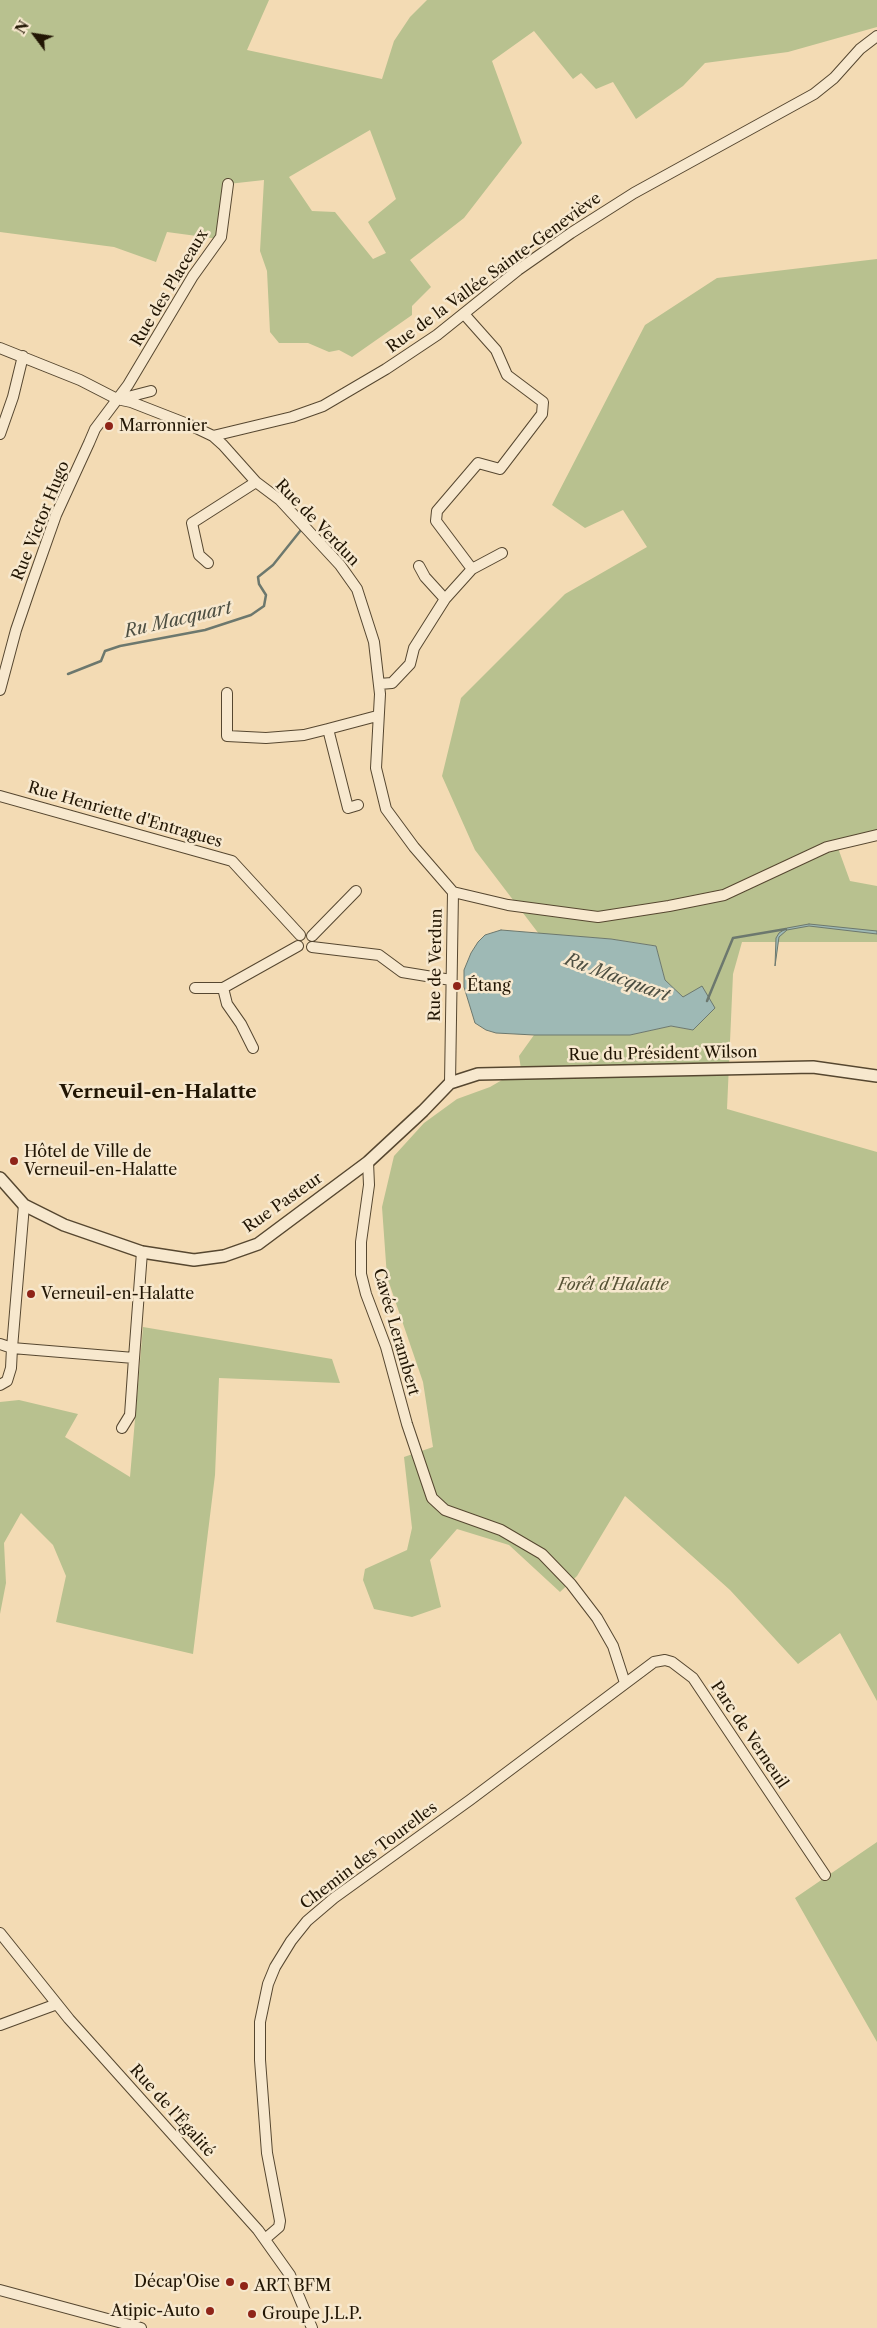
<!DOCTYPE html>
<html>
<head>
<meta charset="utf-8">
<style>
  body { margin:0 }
  #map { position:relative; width:877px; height:2328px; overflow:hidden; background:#f3dbb4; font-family:"Libre Caslon Text",serif }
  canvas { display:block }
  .north { position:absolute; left:10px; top:10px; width:50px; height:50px; -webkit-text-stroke:4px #f7e8ce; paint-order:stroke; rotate:301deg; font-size:14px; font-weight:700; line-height:20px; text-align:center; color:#221604 }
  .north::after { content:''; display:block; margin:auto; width:18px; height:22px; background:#221604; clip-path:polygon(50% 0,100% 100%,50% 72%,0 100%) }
</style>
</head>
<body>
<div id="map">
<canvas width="877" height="2328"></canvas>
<div class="north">N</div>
</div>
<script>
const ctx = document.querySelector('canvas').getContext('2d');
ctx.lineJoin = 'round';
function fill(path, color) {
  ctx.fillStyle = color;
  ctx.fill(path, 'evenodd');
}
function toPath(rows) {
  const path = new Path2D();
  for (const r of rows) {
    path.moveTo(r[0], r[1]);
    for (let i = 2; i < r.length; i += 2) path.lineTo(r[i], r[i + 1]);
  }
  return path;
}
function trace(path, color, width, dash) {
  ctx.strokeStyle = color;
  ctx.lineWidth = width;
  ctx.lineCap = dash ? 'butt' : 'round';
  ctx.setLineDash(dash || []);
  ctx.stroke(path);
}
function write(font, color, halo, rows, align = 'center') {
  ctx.font = font + ' "Libre Caslon Text",serif';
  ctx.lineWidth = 5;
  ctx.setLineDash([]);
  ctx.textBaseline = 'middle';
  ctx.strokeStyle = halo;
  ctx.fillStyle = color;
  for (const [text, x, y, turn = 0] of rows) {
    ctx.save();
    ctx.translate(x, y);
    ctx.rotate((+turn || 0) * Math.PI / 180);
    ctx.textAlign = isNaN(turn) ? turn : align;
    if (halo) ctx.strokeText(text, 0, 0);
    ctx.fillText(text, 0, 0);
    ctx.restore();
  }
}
fill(toPath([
  [0,0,269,0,247,50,382,79,394,41,410,17,427,0,877,0,877,27,788,52,705,63,683,86,636,119,613,82,596,89,581,73,573,79,534,31,492,61,522,143,464,218,410,260,431,287,412,306,412,315,352,357,339,350,329,352,308,343,279,343,270,332,267,271,260,251,264,180,228,184,219,239,167,232,156,262,114,247,0,232],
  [370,130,396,199,368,222,386,253,373,259,335,212,312,211,289,177],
  [877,259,877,831,838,848,850,881,877,886,877,942,742,942,733,974,727,1109,877,1152,877,1701,840,1633,798,1664,730,1590,625,1496,577,1576,560,1592,509,1545,457,1529,430,1560,441,1607,412,1617,374,1609,363,1580,365,1569,407,1550,412,1528,404,1457,433,1447,423,1382,387,1277,382,1207,394,1156,424,1123,457,1099,490,1087,521,1069,519,1056,534,1035,630,1035,671,1026,693,1030,683,997,665,980,656,946,611,939,539,934,475,850,442,776,461,698,565,594,647,547,623,510,585,528,552,505,645,325,717,278],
  [143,1327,332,1359,340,1383,219,1378,215,1475,193,1654,56,1622,66,1576,53,1545,21,1513,4,1543,6,1583,0,1614,0,1402,19,1400,78,1414,65,1437,130,1477],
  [877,1842,877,2042,795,1898]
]), '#b8c18f');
const water = toPath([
  [809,924,877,931,877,934,809,926,787,930,779,937,775,966,776,938,779,933,787,928,809,924],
  [501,930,611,939,656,946,665,980,683,997,702,986,715,1008,693,1030,671,1026,630,1035,534,1035,496,1033,486,1030,475,1023,464,987,464,970,471,953,478,942,485,935,501,930]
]);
fill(water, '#9eb9b5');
trace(water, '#6c786e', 1);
trace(toPath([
  [68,674,101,661,105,651,120,646,205,630,251,615,264,606,266,595,259,584,258,577,273,565,301,530],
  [707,1001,733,938,786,929]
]), '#6c786e', 2.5);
const minor = toPath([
  [0,348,80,380,117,399,131,402,190,425,213,436,223,445,256,482,280,500,340,565,357,589,374,642,380,694,376,768,386,809,414,847,453,892,450,1083],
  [120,399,151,391],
  [0,434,13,397,23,356],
  [213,436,292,417,323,406,386,369,437,335,518,270,571,233,634,193,814,94,834,78,860,49,877,36],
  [208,563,199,555,192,523,256,482],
  [419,566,425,577,445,599],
  [472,569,502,553],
  [379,684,392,683,410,664,414,648,445,599,472,569,436,521,437,511,478,463,500,469,542,414,543,402,507,375,496,350,464,314],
  [0,690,16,630,32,583,56,515,89,443,95,429,128,385,193,276,221,237,228,184],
  [227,693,227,736,266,738,304,735,328,729],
  [0,796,232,861,300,935],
  [358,805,348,808,328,729,377,716],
  [453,892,508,905,598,917,669,906,724,895,827,847,877,835],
  [312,936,356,891],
  [312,947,379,955,402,972,451,980],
  [195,988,223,988,298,946],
  [223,988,227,1004,241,1024,253,1048],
  [368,1162,369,1185,361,1242,361,1274,366,1294,386,1347,407,1424,432,1498,445,1510,501,1530,542,1554,571,1584,597,1618,613,1646,625,1683],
  [24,1205,12,1348,134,1358,130,1415,122,1428],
  [0,1344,12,1348,11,1368,7,1381,0,1385],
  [134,1358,142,1252],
  [0,1933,69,2019,258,2230,290,2275,312,2328],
  [0,2025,57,2004],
  [265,2239,279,2227,280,2221,267,2153,260,2060,260,2022,268,1984,275,1967,291,1941,307,1921,334,1898,470,1800,654,1662,665,1660,672,1662,693,1678,825,1875],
  [0,2290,141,2328]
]);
const tertiary = toPath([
  [0,1178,24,1205,64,1225,142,1252,194,1260,224,1256,258,1244,368,1162,423,1111,450,1083,478,1074,813,1067,877,1076]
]);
trace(minor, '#564730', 12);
trace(tertiary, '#564730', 14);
trace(minor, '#f7e8ce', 10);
trace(tertiary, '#f7e8ce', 11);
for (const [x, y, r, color] of [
  [109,426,5,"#8f2418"],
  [457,986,5,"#8f2418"],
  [14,1161,5,"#8f2418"],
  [31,1294,5,"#8f2418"],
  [230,2282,5,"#8f2418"],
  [244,2286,5,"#8f2418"],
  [210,2311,5,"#8f2418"],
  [252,2314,5,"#8f2418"]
]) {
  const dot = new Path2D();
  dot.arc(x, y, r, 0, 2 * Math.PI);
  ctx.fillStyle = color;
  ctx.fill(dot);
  trace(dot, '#f7e8ce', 2);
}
write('16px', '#221604', '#f7e8ce', [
  ["Rue de la Vallée Sainte-Geneviève",494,273,-36],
  ["Rue des Placeaux",170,288,-59],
  ["Rue Victor Hugo",41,521,-68],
  ["Rue de Verdun",317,523,46],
  ["Rue Henriette d'Entragues",125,815,16],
  ["Rue de Verdun",436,965,-89],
  ["Rue du Président Wilson",663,1054,-1],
  ["Rue Pasteur",283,1203,-35],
  ["Cavée Lerambert",396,1332,74],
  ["Parc de Verneuil",749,1735,56],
  ["Chemin des Tourelles",369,1856,-37],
  ["Rue de l'Égalité",172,2111,48]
]);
write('16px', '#221604', '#f7e8ce', [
  ["Marronnier",119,426],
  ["Étang",467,986],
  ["Hôtel de Ville de",24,1152],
  ["Verneuil-en-Halatte",24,1170],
  ["Verneuil-en-Halatte",41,1294],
  ["Décap'Oise",220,2282,"right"],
  ["ART BFM",254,2286],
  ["Atipic-Auto",200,2311,"right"],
  ["Groupe J.L.P.",262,2314]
], 'left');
write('italic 16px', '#565235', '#f7e8ce', [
  ["Forêt d'Halatte",613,1285]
]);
write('italic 18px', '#4d4f42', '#f7e8ce', [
  ["Ru Macquart",178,620,-13],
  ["Ru Macquart",617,978,20]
]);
write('bold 19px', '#221604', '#f7e8ce', [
  ["Verneuil-en-Halatte",158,1093]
]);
</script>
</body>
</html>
